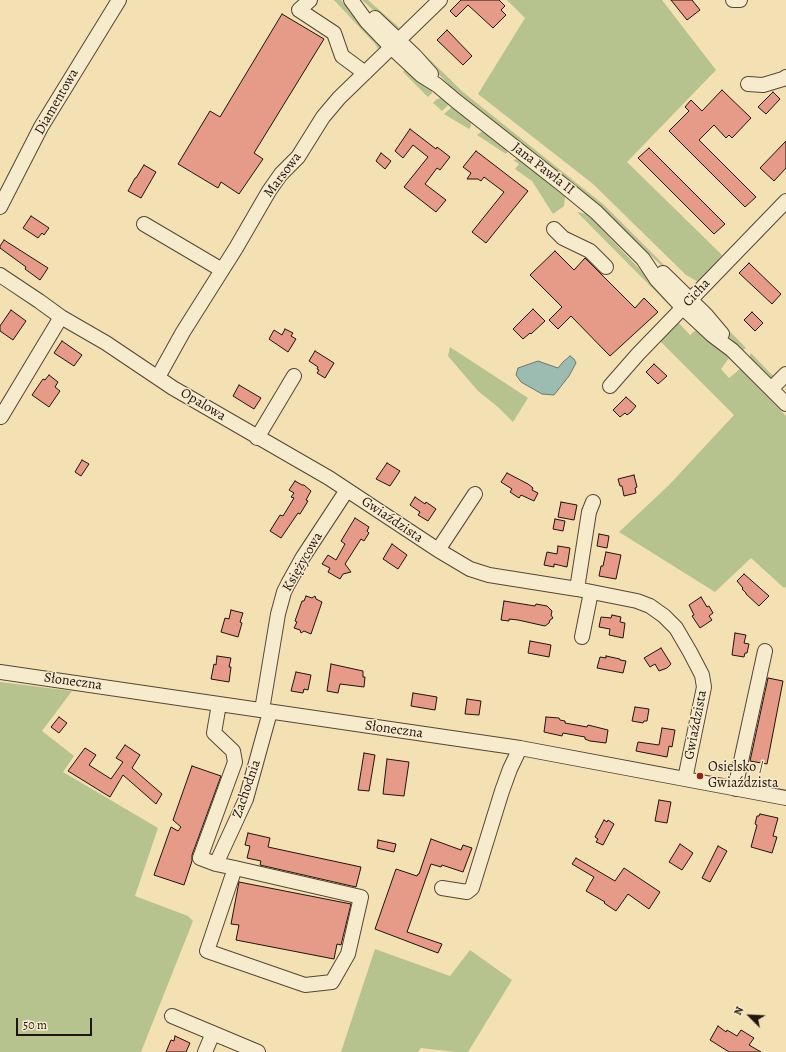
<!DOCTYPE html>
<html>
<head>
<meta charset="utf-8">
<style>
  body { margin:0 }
  #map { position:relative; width:786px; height:1052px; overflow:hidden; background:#f3e0b3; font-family:Alegreya,serif }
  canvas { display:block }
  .north { position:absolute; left:730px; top:996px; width:40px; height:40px; -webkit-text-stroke:3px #f7ebce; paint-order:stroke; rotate:294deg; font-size:11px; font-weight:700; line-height:16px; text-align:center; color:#21130d }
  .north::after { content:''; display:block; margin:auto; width:14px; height:18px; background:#21130d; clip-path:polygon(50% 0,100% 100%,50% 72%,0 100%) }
  .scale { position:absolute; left:16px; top:1018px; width:76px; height:18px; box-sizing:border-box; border:2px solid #21130d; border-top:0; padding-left:5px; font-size:12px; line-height:14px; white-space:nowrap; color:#21130d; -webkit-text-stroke:3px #f7ebce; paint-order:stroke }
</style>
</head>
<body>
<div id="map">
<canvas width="786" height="1052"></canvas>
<div class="north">N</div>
<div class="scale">50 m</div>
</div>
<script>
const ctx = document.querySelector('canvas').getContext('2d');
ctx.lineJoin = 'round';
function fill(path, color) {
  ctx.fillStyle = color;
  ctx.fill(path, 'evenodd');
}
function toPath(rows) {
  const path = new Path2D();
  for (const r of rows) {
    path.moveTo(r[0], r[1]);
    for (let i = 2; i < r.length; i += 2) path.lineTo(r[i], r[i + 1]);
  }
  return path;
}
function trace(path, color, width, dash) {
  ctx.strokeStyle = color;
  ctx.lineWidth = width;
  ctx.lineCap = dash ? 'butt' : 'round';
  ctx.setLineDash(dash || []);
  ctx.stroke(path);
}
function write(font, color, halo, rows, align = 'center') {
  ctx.font = font + ' Alegreya,serif';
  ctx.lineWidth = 3;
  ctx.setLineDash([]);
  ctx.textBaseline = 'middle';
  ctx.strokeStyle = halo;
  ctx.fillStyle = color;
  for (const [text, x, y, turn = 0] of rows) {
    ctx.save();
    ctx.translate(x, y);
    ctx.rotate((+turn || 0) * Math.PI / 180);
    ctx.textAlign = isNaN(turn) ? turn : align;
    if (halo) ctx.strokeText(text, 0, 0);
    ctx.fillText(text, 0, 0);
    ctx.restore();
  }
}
fill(toPath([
  [334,0,341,0,380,42,380,52,375,44],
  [362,0,368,0,401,29,393,28],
  [507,0,662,0,716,70,627,162,722,255,700,283,686,275,593,184,478,94,525,18],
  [422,52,463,92,604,205,678,279,691,289,687,288,677,280,600,208,460,97,420,54],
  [406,68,432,90,432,93,428,97,403,72],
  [441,98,449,104,442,111,433,103,437,99],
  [452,107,471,122,471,126,469,129,444,114],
  [481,132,484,132,506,149,507,152,506,154,477,135],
  [519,159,565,197,564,206,553,214,532,181,515,169,519,164,513,160],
  [577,212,587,214,673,304,674,310],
  [713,314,746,348,743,350,735,343,710,315],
  [676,320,690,335,697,329,729,358,721,369,729,378,740,369,786,416,786,587,784,588,751,558,715,592,619,532,669,485,734,415,659,340],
  [450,347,528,398,513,422,498,407,478,391,448,356],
  [751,353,769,372,775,377,769,378,750,358,750,355],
  [0,682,72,691,42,731,74,756,63,772,158,828,135,896,188,916,193,921,141,1052,0,1052],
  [375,949,450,976,470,950,512,980,468,1052,455,1052,421,1048,418,1052,341,1052]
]), '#b7c38f');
const water = toPath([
  [570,356,574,359,576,363,569,376,554,395,542,394,521,382,516,375,518,368,538,361,558,368,563,362,570,356]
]);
fill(water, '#9cbcb2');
trace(water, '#6b7870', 1);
const building = toPath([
  [461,0,499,0,505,6,501,10,506,15,493,28,468,5,456,17,450,11,461,0],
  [671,0,692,0,700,10,687,20,671,0],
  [282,14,324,39,254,153,263,159,239,194,221,182,218,188,178,164,210,111,220,117,282,14],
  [447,30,472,56,463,65,437,40,447,30],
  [722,90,751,118,732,138,729,135,726,138,714,125,699,140,756,197,745,207,669,131,689,111,685,107,691,100,702,111,722,90],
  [773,92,780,99,766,114,758,107,773,92],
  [410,129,436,149,437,147,450,157,440,170,437,168,425,184,446,200,436,212,404,187,428,157,413,145,403,158,395,151,410,129],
  [786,141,786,168,774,181,760,168,786,141],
  [649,148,725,224,714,234,638,158,649,148],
  [476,151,528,191,486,243,472,232,504,192,484,177,481,181,478,179,467,179,471,173,463,167,476,151],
  [381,153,391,161,385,169,376,161,381,153],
  [144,165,156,172,141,198,128,191,135,178,136,178,144,165],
  [31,216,49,228,44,235,42,233,38,238,23,228,31,216],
  [4,240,48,268,40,280,25,269,26,267,0,248,0,246,4,240],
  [555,251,574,270,585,258,635,308,644,298,658,312,610,356,571,316,558,329,549,320,562,307,530,275,555,251],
  [749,263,781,294,772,304,739,273,749,263],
  [533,309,545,321,531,334,530,333,523,339,513,329,533,309],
  [11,310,26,321,13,340,0,331,0,326,11,310],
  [752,312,763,323,755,331,744,320,752,312],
  [285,329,293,333,291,336,296,339,288,352,269,339,274,330,282,335,285,329],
  [62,341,82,355,74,366,54,353,62,341],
  [315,351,334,363,325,378,317,373,319,370,317,369,318,367,309,361,315,351],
  [654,364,667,376,658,384,646,372,654,364],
  [49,375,58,382,55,387,60,391,49,407,32,395,43,379,45,380,49,375],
  [239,385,261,398,254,409,233,396,239,385],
  [626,397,636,406,631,412,627,415,625,413,620,417,613,410,626,397],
  [82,460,89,464,81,476,75,472,82,460],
  [387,463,400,471,390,486,376,479,387,463],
  [507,473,528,484,533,488,532,490,538,493,534,501,521,495,519,498,510,492,512,489,501,482,507,473],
  [634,475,637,487,635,488,636,493,624,496,622,486,620,486,618,479,634,475],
  [295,481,302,485,304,485,311,491,306,500,308,501,300,514,298,513,281,538,270,531,280,515,283,516,294,498,291,497,294,493,289,490,295,481],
  [415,497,425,504,426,502,436,509,428,521,418,515,420,512,410,505,415,497],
  [561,502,577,505,574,520,558,517,561,502],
  [355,518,369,527,367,531,369,533,364,541,361,539,345,564,351,572,343,574,340,579,328,572,330,568,322,564,328,555,336,560,345,544,341,541,355,518],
  [555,519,565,521,563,531,553,529,555,519],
  [599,534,609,536,607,548,597,546,599,534],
  [392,544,407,555,398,569,383,559,392,544],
  [558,546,570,548,567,567,554,564,554,567,544,565,547,552,557,554,558,546],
  [606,552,621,555,616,579,599,576,601,566,603,566,606,552],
  [744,574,769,596,759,606,746,594,746,593,742,589,743,588,737,581,744,574],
  [306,596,312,598,315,596,316,599,322,602,311,634,304,631,301,633,300,630,294,628,297,622,295,621,302,601,304,601,306,596],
  [701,597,707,607,709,606,713,613,709,616,712,620,700,628,692,616,694,615,689,605,701,597],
  [504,601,535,606,536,604,547,606,552,611,551,615,553,618,550,620,549,623,545,626,518,620,509,619,509,621,501,620,504,601],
  [231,610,243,613,240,622,242,623,238,637,221,632,225,618,229,619,231,610],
  [612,615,621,617,620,622,625,623,623,638,609,635,610,629,599,627,601,617,611,618,612,615],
  [735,633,746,635,744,643,749,644,747,653,745,653,744,657,732,655,735,633],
  [530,641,551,645,549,657,528,653,530,641],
  [661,648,671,664,667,668,659,671,655,664,650,667,644,658,661,648],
  [217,656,231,658,229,667,231,667,229,682,211,679,214,664,216,665,217,656],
  [606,656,620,659,620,660,626,661,623,673,597,668,600,657,606,658,606,656],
  [331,664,363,671,363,677,365,677,364,687,340,684,338,693,327,691,331,664],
  [296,672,311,675,308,690,304,689,303,693,291,691,296,672],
  [768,678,783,681,767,764,750,761,768,678],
  [413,693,437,697,435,710,411,706,413,693],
  [467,699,481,701,479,715,465,714,467,699],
  [635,707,649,709,647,721,644,721,643,723,632,721,635,707],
  [59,717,67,723,59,733,51,727,59,717],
  [546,717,559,718,560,720,565,721,565,723,587,727,588,725,608,730,606,743,590,741,585,739,585,737,563,733,562,736,544,732,546,717],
  [662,728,675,730,672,747,669,746,667,757,636,751,638,742,659,745,662,728],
  [125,745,140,755,132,768,162,794,156,804,123,775,110,797,68,771,85,748,96,755,89,765,111,779,123,762,116,758,125,745],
  [364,753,375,755,369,791,358,790,364,753],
  [387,759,409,762,404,796,383,794,387,759],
  [192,766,221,776,192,855,192,861,184,885,154,875,171,827,178,831,181,827,173,820,192,766],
  [659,800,671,802,667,823,655,821,659,800],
  [760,814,778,818,773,836,777,837,772,853,751,847,757,825,755,824,757,816,759,816,760,814],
  [604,820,607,822,608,820,614,824,603,845,596,842,598,839,595,837,604,820],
  [248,833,270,838,268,847,361,867,356,887,260,865,261,861,247,858,250,846,245,845,248,833],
  [431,839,461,850,463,845,472,848,463,872,442,865,441,867,431,864,407,932,442,944,438,953,375,929,396,869,417,876,418,874,419,874,431,839],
  [378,840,396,844,394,852,377,848,378,840],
  [680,844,693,853,682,870,669,862,680,844],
  [718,846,727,851,710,882,702,878,718,846],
  [576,858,615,881,624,868,660,892,649,909,628,894,616,911,604,903,605,902,586,891,594,877,572,864,576,858],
  [239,882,351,904,341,945,337,944,334,959,236,940,239,925,231,924,239,882],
  [718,1026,726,1032,727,1030,737,1036,741,1030,754,1038,749,1045,761,1052,729,1052,710,1040,718,1026],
  [175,1036,190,1043,186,1052,166,1052,171,1040,174,1041,175,1036]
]);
fill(building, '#e69a88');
trace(building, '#21130d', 1);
const minor = toPath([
  [310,0,299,10,334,33,342,56,365,73],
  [351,0,367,22,392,48,421,75,437,85,456,101,563,185,596,212,643,259,657,280,683,308,712,335,732,350,786,404],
  [733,0,740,0],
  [375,18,414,55,431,74],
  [748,84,763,85,783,79,786,77],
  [0,207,41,127,119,0],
  [144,224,222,270],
  [554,229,563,238,590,251,606,267],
  [663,273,706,315,722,334],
  [0,275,39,301,61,317,106,343,173,388,329,478,438,550,470,569,489,575,577,589,637,601,650,606,664,616,676,628,690,652,702,675,704,687,685,779],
  [158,377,183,332,236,248,269,191,281,174,298,157,323,117,339,98,440,0],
  [610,386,638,354,786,201],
  [771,389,786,374],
  [1,417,61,317],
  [257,438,294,376],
  [438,550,475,494],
  [577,589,589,512,593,502],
  [582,637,591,592],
  [0,672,520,748,786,798],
  [219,704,214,733,233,751,235,762,200,858,216,864,235,868,361,897,348,954,332,982,305,985,207,951,235,868],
  [262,710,278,614,284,592,288,584,303,557,347,490],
  [736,789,736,784,765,651],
  [216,864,246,799,270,712],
  [442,888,467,892,472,888,502,791,510,769,520,748],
  [172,1016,258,1052],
  [205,1052,213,1033]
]);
trace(minor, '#564636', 16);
trace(minor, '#f7ebce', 14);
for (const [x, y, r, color] of [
  [700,776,4,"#8f2418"]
]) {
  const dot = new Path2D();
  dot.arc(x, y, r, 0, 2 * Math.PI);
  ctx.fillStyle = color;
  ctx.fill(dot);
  trace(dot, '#f7ebce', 1.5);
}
write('14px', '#21130d', '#f7ebce', [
  ["Diamentowa",57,102,-60],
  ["Jana Pawła II",543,169,38],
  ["Marsowa",283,175,-53],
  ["Cicha",697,293,-47],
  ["Opalowa",203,405,31],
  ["Gwiaździsta",392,520,34],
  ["Księżycowa",303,562,-60],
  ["Słoneczna",73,682,8],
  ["Gwiaździsta",696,725,-79],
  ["Słoneczna",394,730,8],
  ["Zachodnia",247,789,-71]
]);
write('14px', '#21130d', '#f7ebce', [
  ["Osielsko /",708,768],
  ["Gwiaździsta",708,784]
], 'left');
</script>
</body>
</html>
